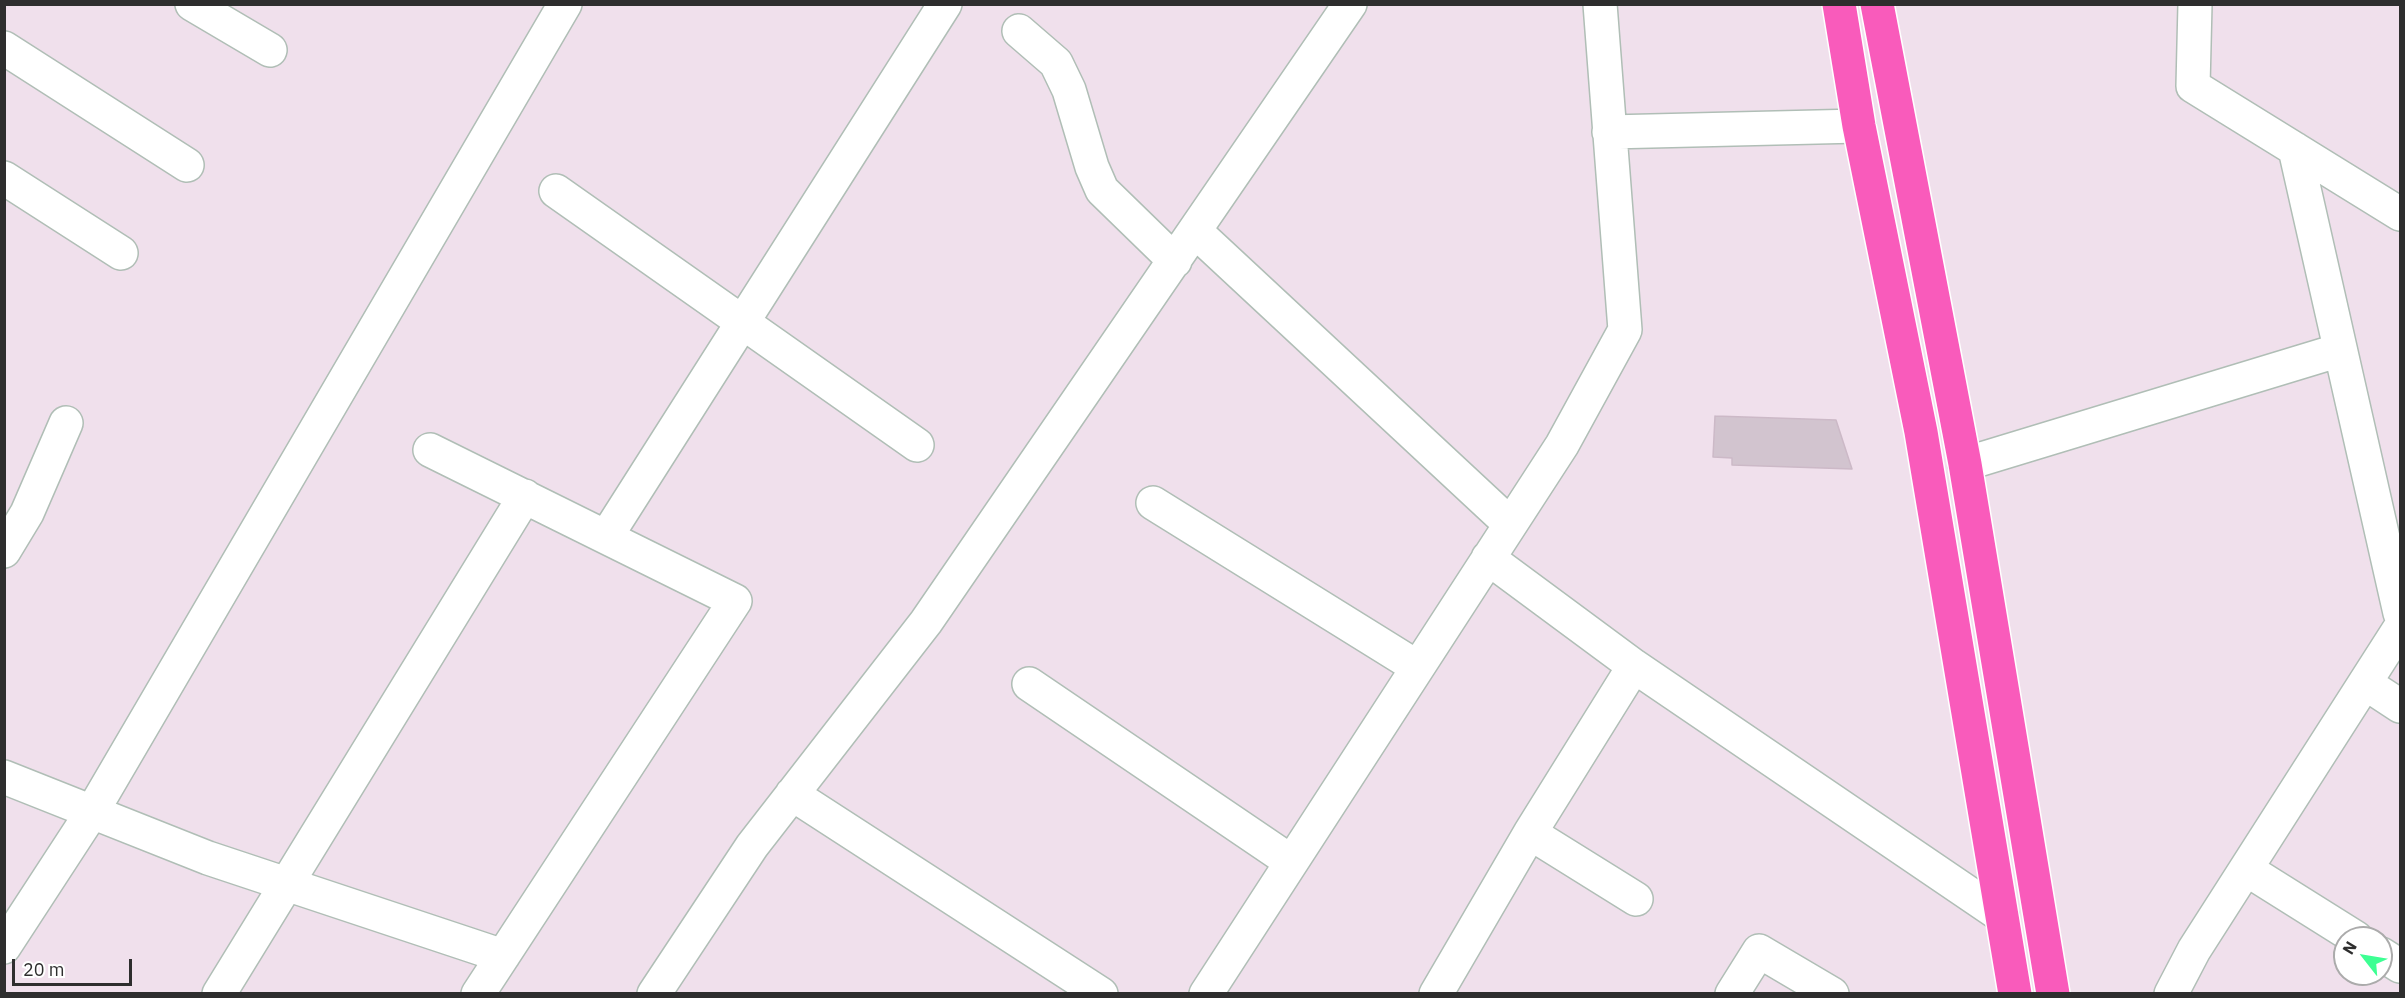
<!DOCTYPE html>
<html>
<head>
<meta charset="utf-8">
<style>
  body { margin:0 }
  #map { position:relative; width:2405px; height:998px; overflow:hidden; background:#f0e0ec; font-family:"IBM Plex Sans",sans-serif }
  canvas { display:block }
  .frame { position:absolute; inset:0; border:6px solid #2e2e2e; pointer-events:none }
  .north { position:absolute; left:2333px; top:926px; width:60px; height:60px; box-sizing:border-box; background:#fff; border:2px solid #ababab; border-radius:50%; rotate:301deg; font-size:16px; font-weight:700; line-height:24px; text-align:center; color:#2e2e2e }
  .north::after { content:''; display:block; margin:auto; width:21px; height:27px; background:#3dff93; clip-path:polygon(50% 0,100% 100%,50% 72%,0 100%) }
  .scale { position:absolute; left:12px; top:959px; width:120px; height:27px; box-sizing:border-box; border:3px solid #2e2e2e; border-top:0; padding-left:8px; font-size:18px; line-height:21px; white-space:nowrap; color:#2e2e2e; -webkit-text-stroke:4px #fff; paint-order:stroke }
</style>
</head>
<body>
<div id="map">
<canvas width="2405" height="998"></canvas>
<div class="frame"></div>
<div class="north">N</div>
<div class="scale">20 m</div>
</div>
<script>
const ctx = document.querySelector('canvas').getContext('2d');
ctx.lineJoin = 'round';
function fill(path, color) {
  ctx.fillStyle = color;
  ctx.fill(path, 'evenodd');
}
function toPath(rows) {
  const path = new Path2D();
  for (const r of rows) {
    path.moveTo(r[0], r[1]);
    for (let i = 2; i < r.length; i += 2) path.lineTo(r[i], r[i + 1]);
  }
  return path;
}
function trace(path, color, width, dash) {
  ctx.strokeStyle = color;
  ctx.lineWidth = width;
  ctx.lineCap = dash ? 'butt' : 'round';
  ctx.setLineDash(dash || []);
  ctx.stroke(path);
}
const building = toPath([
  [1715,416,1836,420,1852,469,1732,465,1732,458,1713,457,1715,416]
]);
fill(building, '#d2c4cf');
trace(building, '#ccb9c7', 1.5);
const minor = toPath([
  [192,4,270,50],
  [2195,4,2193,86,2400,214],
  [1019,31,1056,63,1069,90,1092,167,1102,190,1175,261],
  [4,48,187,165],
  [1609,132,1859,126],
  [2295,149,2400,613],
  [4,178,121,253],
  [556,191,917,445],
  [1195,231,1510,524],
  [430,450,735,601,478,994],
  [1965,464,2340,350],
  [1153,503,1417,667],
  [606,537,945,4],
  [4,551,27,513,66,423],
  [1488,558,1634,666,2002,916],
  [2365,683,2400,706],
  [1029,684,1290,861],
  [4,777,208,858,503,956],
  [792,794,1101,994],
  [1530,833,1636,899],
  [2246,869,2356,938],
  [4,947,92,812,565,4],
  [2381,954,2400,966],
  [219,994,525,496],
  [654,994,752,846,926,622,1350,4],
  [1206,994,1562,445,1625,330,1600,4],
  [1436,994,1530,833,1634,666],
  [1732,994,1759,951,1832,994],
  [2171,994,2194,950,2400,628]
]);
const major = toPath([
  [1839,4,1859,126,1921,432,2015,994],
  [1877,4,1965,464,2053,994]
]);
trace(minor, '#b0beb6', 36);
trace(major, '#fff', 36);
trace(minor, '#fff', 33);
trace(major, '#f95bbb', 33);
</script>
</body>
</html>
